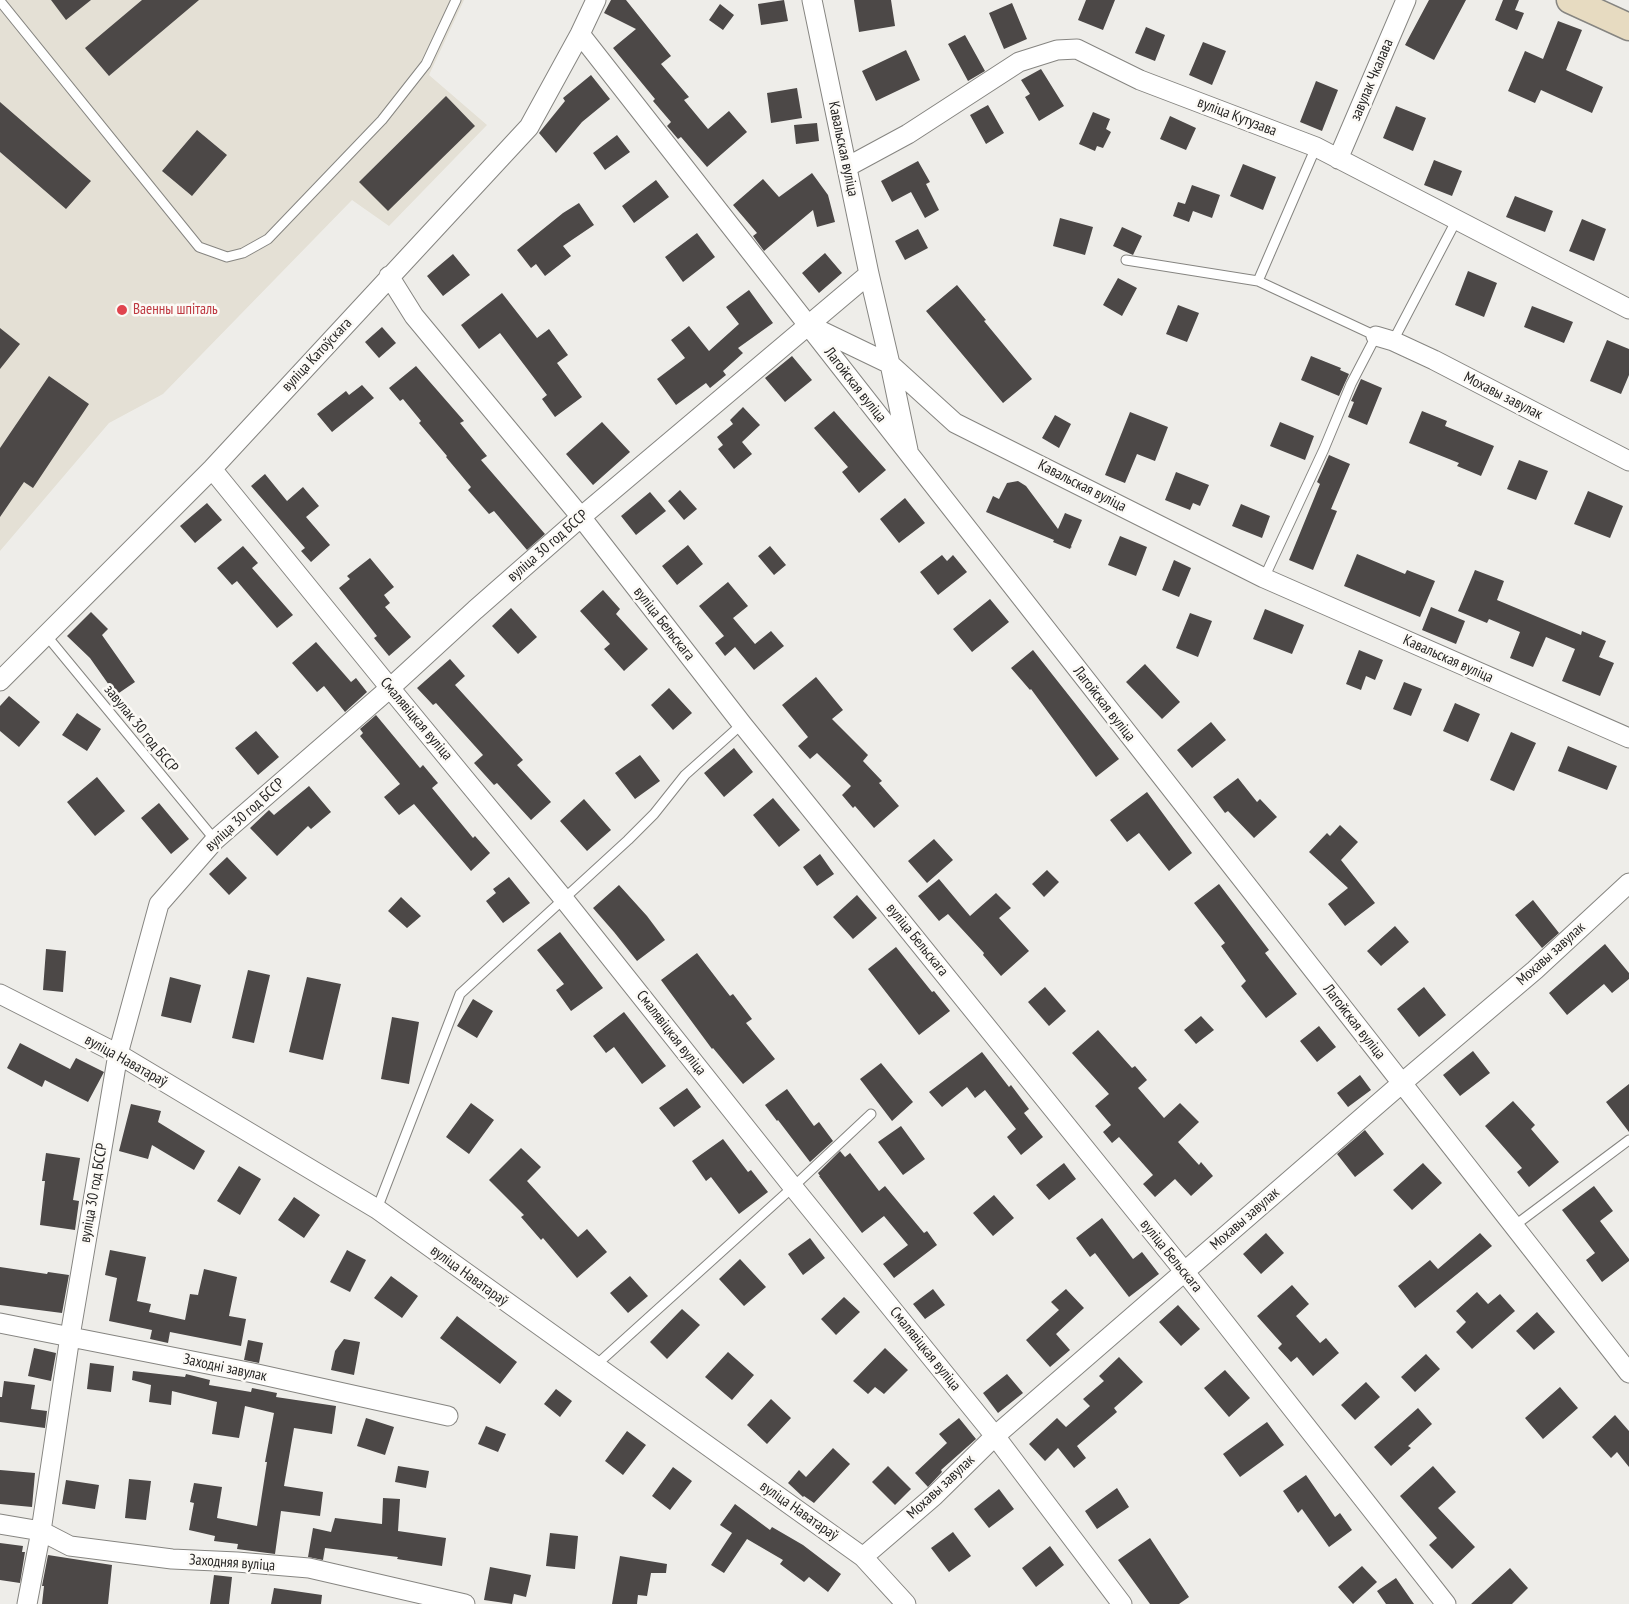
<!DOCTYPE html>
<html>
<head>
<meta charset="utf-8">
<style>
  body { margin:0 }
  canvas { display:block; background:#eeede9 }
</style>
</head>
<body>
<canvas width="1629" height="1604"></canvas>
<script>
const ctx = document.querySelector('canvas').getContext('2d');
ctx.lineJoin = 'round';
function fill(path, color) {
  ctx.fillStyle = color;
  ctx.fill(path, 'evenodd');
}
function toPath(rows) {
  const path = new Path2D();
  for (const r of rows) {
    path.moveTo(r[0], r[1]);
    for (let i = 2; i < r.length; i += 2) path.lineTo(r[i], r[i + 1]);
  }
  return path;
}
function trace(path, color, width, dash) {
  ctx.strokeStyle = color;
  ctx.lineWidth = width;
  ctx.lineCap = dash ? 'butt' : 'round';
  ctx.setLineDash(dash || []);
  ctx.stroke(path);
}
function write(font, color, halo, rows, align = 'center') {
  ctx.font = font + ' "PT Sans Narrow",sans-serif';
  ctx.lineWidth = 5;
  ctx.setLineDash([]);
  ctx.textBaseline = 'middle';
  ctx.strokeStyle = halo;
  ctx.fillStyle = color;
  for (const [text, x, y, turn = 0] of rows) {
    ctx.save();
    ctx.translate(x, y);
    ctx.rotate((+turn || 0) * Math.PI / 180);
    ctx.textAlign = isNaN(turn) ? turn : align;
    if (halo) ctx.strokeText(text, 0, 0);
    ctx.fillText(text, 0, 0);
    ctx.restore();
  }
}
fill(toPath([
  [0,0,464,0,429,75,487,125,389,226,352,200,163,394,109,423,0,551]
]), '#e4e0d5');
fill(toPath([
  [51,0,91,0,66,20],
  [142,0,199,0,109,76,85,48],
  [611,0,626,0,671,56,661,64,689,97,684,100,708,129,729,111,747,132,707,167,681,137,678,139,667,126,671,122,653,101,655,99,613,48,636,29,604,13],
  [784,0,788,21,761,25,758,4],
  [854,0,891,0,895,26,859,32],
  [1086,0,1115,0,1103,30,1078,20],
  [1429,0,1466,0,1434,60,1405,45],
  [1503,0,1519,0,1515,10,1524,13,1517,30,1495,20],
  [1012,3,1027,39,1004,49,989,13],
  [720,4,734,15,723,30,709,20],
  [1558,21,1582,30,1566,70,1603,87,1592,113,1541,90,1535,103,1508,91,1525,51,1543,59],
  [1146,27,1165,35,1155,61,1135,53],
  [965,35,985,71,968,81,948,44],
  [1203,42,1226,51,1212,85,1189,75],
  [906,50,920,80,876,101,862,71],
  [1041,69,1064,106,1039,121,1025,97,1030,94,1021,80],
  [591,75,610,99,582,122,556,153,539,133,565,101,563,98],
  [1316,81,1338,90,1322,131,1300,122],
  [797,88,802,118,771,123,767,93],
  [446,96,475,126,388,211,359,182],
  [0,102,91,181,66,209,0,152],
  [988,105,1004,133,986,144,970,115],
  [1396,106,1426,118,1413,151,1383,138],
  [1093,112,1110,119,1106,129,1111,132,1103,148,1097,146,1095,151,1079,144],
  [1170,116,1196,128,1186,150,1160,139],
  [817,123,819,141,796,144,794,125],
  [197,130,227,155,192,196,162,171],
  [617,135,630,152,605,170,593,153],
  [1434,160,1462,171,1452,196,1424,185],
  [918,161,930,182,926,184,939,210,925,218,911,192,892,202,881,181],
  [1243,164,1276,177,1263,210,1230,196],
  [812,173,828,195,835,222,817,227,813,210,764,251,753,236,757,233,733,205,763,179,779,197],
  [656,180,669,197,634,223,622,206],
  [1192,185,1220,195,1212,218,1193,211,1189,222,1173,216,1178,202,1185,204],
  [1515,196,1553,211,1545,232,1506,217],
  [579,203,594,225,563,246,571,256,545,276,536,264,531,268,517,250,563,213],
  [1060,218,1093,227,1085,255,1053,246],
  [1582,219,1606,229,1594,261,1569,251],
  [1122,227,1142,236,1133,255,1113,246],
  [918,229,928,248,905,260,895,241],
  [697,233,715,257,683,282,665,257],
  [825,253,842,273,819,293,802,273],
  [453,254,470,275,443,296,427,276],
  [1468,271,1497,283,1484,317,1455,305],
  [1118,278,1137,288,1122,316,1103,305],
  [957,285,986,320,984,321,1032,379,1003,403,926,311],
  [749,290,773,323,738,348,743,353,723,371,726,375,710,388,706,383,676,405,657,379,685,358,671,340,689,326,709,351,739,324,726,307],
  [502,293,537,338,549,329,568,355,557,363,582,397,555,417,542,399,547,395,500,333,479,349,461,325],
  [1178,305,1199,313,1187,342,1166,334],
  [1532,306,1573,322,1564,343,1524,327],
  [382,327,396,343,379,358,365,342],
  [0,328,20,344,0,369],
  [1607,340,1629,349,1629,375,1621,394,1590,381],
  [792,356,812,380,785,402,765,378],
  [1311,356,1341,368,1340,370,1349,374,1339,396,1301,380],
  [416,366,464,421,460,423,487,456,481,460,545,534,527,550,494,511,489,514,468,490,471,487,446,457,447,456,419,423,421,421,403,399,400,401,389,388],
  [49,376,89,404,33,488,24,482,0,517,0,448],
  [1361,379,1382,388,1367,425,1348,417,1354,402,1351,401],
  [362,385,374,398,332,432,317,414,346,391,349,395],
  [743,407,760,425,742,442,752,454,734,469,718,449,723,445,717,437,733,424,730,420],
  [834,411,886,470,859,493,842,472,848,467,814,428],
  [1422,411,1447,421,1445,426,1494,446,1481,476,1457,466,1459,463,1409,443],
  [1130,412,1168,427,1155,461,1137,454,1125,483,1105,475],
  [1055,415,1071,424,1059,448,1042,438],
  [602,422,630,452,593,485,566,454],
  [1280,422,1314,436,1305,460,1270,446],
  [1329,455,1350,464,1331,509,1337,511,1313,570,1289,560,1320,484,1317,482],
  [1519,460,1548,471,1536,500,1507,489],
  [1176,472,1209,485,1200,506,1193,503,1190,510,1165,500],
  [265,474,287,501,303,487,319,506,306,517,330,545,311,562,301,551,305,548,251,486],
  [1018,481,1026,486,1058,529,1065,513,1082,520,1071,546,1072,548,1071,547,1070,549,1053,542,1054,540,986,512,993,496,999,499,1007,483],
  [680,490,697,509,684,520,668,501],
  [1588,491,1623,506,1610,538,1574,524],
  [650,492,666,511,636,535,621,516],
  [905,498,925,523,899,543,880,519],
  [207,503,222,520,195,543,180,526],
  [1241,504,1270,516,1262,538,1232,526],
  [1120,536,1147,547,1136,576,1108,565],
  [688,545,703,564,677,585,662,566],
  [243,546,258,563,252,568,293,615,277,628,237,581,232,585,217,568],
  [770,546,786,565,774,575,758,556],
  [1357,554,1405,574,1407,570,1435,581,1420,617,1344,586],
  [942,555,947,561,953,555,967,572,938,595,920,572],
  [370,558,394,587,384,595,390,603,385,607,411,637,389,656,374,638,377,636,339,588,350,579,347,576],
  [1174,560,1191,568,1179,597,1162,590],
  [1475,570,1504,581,1497,600,1581,635,1582,631,1606,641,1599,657,1614,663,1600,696,1562,681,1575,649,1546,637,1533,667,1510,658,1520,632,1489,619,1487,623,1458,611],
  [728,582,748,606,733,618,755,644,771,631,784,646,754,670,735,647,725,656,715,643,724,636,699,606],
  [603,590,620,609,616,614,648,649,624,671,604,649,610,644,580,611],
  [990,599,1009,622,972,652,953,629],
  [1431,607,1465,621,1456,644,1422,630],
  [511,608,537,637,518,654,492,626],
  [1265,609,1304,625,1292,654,1253,639],
  [91,612,108,629,102,635,135,682,116,695,90,658,67,636],
  [1190,613,1212,621,1198,657,1176,648],
  [316,642,351,682,356,678,367,692,345,712,324,686,317,692,292,663],
  [1033,650,1119,759,1096,777,1031,689,1030,690,1011,668],
  [1359,650,1383,660,1375,680,1366,676,1361,690,1346,684],
  [450,659,465,676,455,685,523,760,517,765,551,802,531,820,497,783,494,785,474,763,483,755,436,703,433,705,417,688],
  [1145,664,1180,702,1162,719,1126,682],
  [816,677,843,710,832,719,868,755,863,761,882,781,879,783,899,806,874,828,855,806,853,808,842,795,851,786,817,753,810,759,798,746,808,737,782,705],
  [1404,682,1422,689,1411,716,1393,709],
  [669,688,692,713,673,730,651,705],
  [9,696,40,722,19,747,0,731,0,706],
  [1455,703,1480,714,1468,742,1443,731],
  [77,713,101,729,87,751,62,735],
  [376,715,420,768,423,765,438,783,432,788,473,838,475,836,490,853,471,871,414,804,399,815,384,797,400,784,360,736,363,733,360,729],
  [1211,722,1226,740,1192,768,1177,750],
  [256,731,279,757,258,775,235,748],
  [1511,732,1536,743,1514,791,1490,780],
  [1568,746,1617,766,1607,790,1558,771],
  [734,748,753,772,724,797,704,773],
  [640,755,660,781,635,799,615,773],
  [97,777,125,811,95,836,67,802],
  [1238,778,1257,802,1260,799,1277,817,1254,838,1228,811,1225,813,1213,797],
  [309,786,331,812,311,829,308,826,277,856,250,828,269,810,274,815],
  [1147,792,1192,853,1169,871,1139,833,1127,842,1110,820],
  [773,798,800,830,779,847,753,815],
  [584,799,611,830,587,851,560,821],
  [159,803,189,839,171,854,141,818],
  [1340,825,1358,842,1341,860,1375,903,1345,926,1328,904,1348,888,1309,852,1327,833,1330,836],
  [934,839,953,860,927,883,908,861],
  [820,854,834,874,817,886,803,867],
  [227,857,247,878,229,895,209,874],
  [1047,870,1059,882,1044,897,1032,884],
  [509,877,530,903,503,923,486,901,496,893,493,889],
  [939,879,970,916,996,893,1011,908,999,918,1029,951,1001,976,983,955,984,953,948,914,939,921,918,896],
  [1219,884,1269,950,1265,953,1297,994,1266,1018,1241,986,1246,981,1221,946,1225,943,1194,903],
  [619,885,647,916,665,940,637,961,614,932,593,908],
  [857,895,877,918,853,939,833,917],
  [401,897,421,916,407,928,388,911],
  [1533,900,1559,933,1542,948,1515,915],
  [1395,926,1409,942,1381,966,1367,951],
  [560,932,603,988,571,1011,556,990,564,984,537,950],
  [1605,944,1629,973,1629,979,1612,993,1604,984,1567,1015,1549,993],
  [896,947,932,992,934,991,950,1011,919,1035,868,969],
  [46,949,66,951,63,992,43,990],
  [697,953,730,996,733,994,752,1019,746,1023,775,1059,743,1084,713,1048,712,1049,661,980],
  [248,970,270,975,254,1043,232,1038],
  [170,977,201,985,191,1023,161,1016],
  [307,977,341,984,323,1060,289,1052],
  [1045,987,1066,1011,1049,1026,1028,1002],
  [1424,987,1446,1015,1419,1037,1397,1009],
  [473,999,493,1011,477,1038,457,1026],
  [624,1012,666,1066,642,1084,614,1047,606,1053,593,1036],
  [1201,1016,1214,1030,1196,1044,1184,1030],
  [392,1017,419,1022,409,1084,381,1079],
  [1319,1026,1336,1047,1317,1062,1300,1041],
  [1098,1030,1132,1068,1135,1066,1147,1080,1138,1088,1164,1118,1180,1103,1199,1122,1178,1142,1199,1165,1201,1162,1213,1176,1191,1196,1175,1179,1155,1197,1143,1184,1153,1175,1119,1137,1112,1143,1103,1132,1111,1125,1095,1106,1109,1094,1072,1053],
  [20,1043,70,1069,76,1058,104,1072,88,1102,45,1080,42,1087,7,1068],
  [1473,1051,1490,1073,1460,1096,1443,1075],
  [982,1052,1009,1087,1011,1085,1029,1109,1024,1113,1043,1137,1021,1155,1007,1137,1016,1129,985,1090,975,1098,967,1087,942,1107,929,1092],
  [881,1063,913,1102,892,1121,860,1079],
  [1360,1075,1371,1090,1348,1107,1337,1093],
  [1629,1084,1629,1132,1606,1102],
  [687,1088,701,1107,674,1127,659,1108],
  [787,1089,814,1126,819,1122,833,1141,810,1162,778,1120,777,1121,765,1105],
  [1513,1101,1535,1125,1531,1129,1559,1162,1529,1187,1517,1172,1522,1168,1485,1126],
  [471,1103,494,1120,469,1154,446,1137],
  [131,1104,161,1111,158,1122,205,1151,194,1170,152,1145,148,1159,119,1151],
  [901,1126,925,1159,903,1175,878,1142],
  [1365,1130,1384,1154,1355,1177,1337,1154],
  [723,1139,748,1172,751,1170,768,1192,739,1214,711,1177,706,1181,692,1161],
  [521,1148,541,1167,527,1181,578,1237,587,1229,607,1252,577,1278,543,1238,541,1240,521,1217,524,1215,489,1180],
  [840,1151,845,1157,850,1153,879,1191,885,1186,924,1233,927,1231,937,1245,894,1278,883,1264,908,1245,884,1216,862,1233,819,1176,820,1176,818,1173],
  [46,1153,80,1158,73,1200,79,1201,75,1230,40,1225,45,1181,42,1181],
  [1064,1163,1076,1179,1049,1200,1036,1185],
  [1423,1163,1442,1183,1412,1210,1393,1190],
  [239,1166,261,1179,240,1215,217,1201],
  [1594,1186,1613,1211,1600,1221,1629,1259,1629,1261,1602,1282,1586,1260,1595,1253,1562,1210],
  [994,1195,1014,1218,993,1236,973,1213],
  [294,1197,320,1215,304,1238,278,1220],
  [1102,1218,1133,1259,1142,1252,1159,1274,1129,1297,1095,1253,1090,1257,1076,1238],
  [1266,1233,1284,1253,1261,1274,1243,1254],
  [1480,1233,1492,1246,1415,1308,1398,1286,1430,1260,1438,1269],
  [810,1238,825,1258,803,1275,788,1254],
  [110,1250,146,1257,137,1301,151,1304,149,1312,185,1320,190,1294,198,1295,204,1269,237,1277,229,1316,246,1319,241,1346,170,1332,168,1343,150,1339,152,1330,109,1321,117,1278,105,1275],
  [347,1250,366,1260,350,1292,330,1282],
  [740,1259,766,1287,744,1306,719,1279],
  [0,1267,47,1274,48,1272,69,1275,62,1313,0,1305],
  [391,1276,418,1296,402,1318,374,1298],
  [630,1276,648,1296,628,1313,610,1293],
  [1292,1285,1309,1304,1296,1316,1320,1343,1326,1338,1339,1353,1313,1376,1297,1357,1291,1362,1278,1348,1282,1344,1257,1316],
  [933,1289,945,1305,925,1319,913,1304],
  [1066,1289,1084,1308,1056,1334,1070,1350,1050,1367,1026,1340,1059,1310,1051,1302],
  [1477,1292,1488,1304,1500,1294,1515,1311,1472,1349,1456,1332,1466,1322,1456,1311],
  [844,1297,860,1312,836,1335,821,1319],
  [1178,1305,1200,1329,1181,1346,1159,1322],
  [682,1309,700,1325,667,1359,650,1342],
  [1537,1312,1555,1332,1534,1350,1516,1331],
  [457,1316,517,1362,500,1384,440,1338],
  [344,1339,360,1342,354,1375,331,1370,335,1351],
  [248,1340,263,1343,259,1363,244,1360],
  [34,1348,56,1353,51,1381,28,1376],
  [885,1348,908,1370,884,1394,875,1387,868,1394,853,1381],
  [728,1352,754,1375,732,1400,705,1377],
  [1426,1354,1440,1369,1415,1392,1401,1377],
  [1119,1357,1143,1382,1114,1408,1117,1412,1077,1446,1086,1458,1074,1468,1058,1448,1045,1461,1029,1444,1057,1418,1066,1427,1090,1406,1083,1399,1104,1381,1099,1376],
  [90,1363,114,1366,111,1392,87,1389],
  [1225,1370,1250,1398,1229,1417,1204,1388],
  [133,1371,185,1377,186,1374,210,1380,209,1385,251,1392,252,1388,277,1393,276,1397,336,1406,332,1434,294,1428,284,1486,323,1492,320,1516,281,1511,275,1554,237,1549,238,1544,214,1541,215,1536,189,1530,194,1503,190,1502,194,1483,222,1487,217,1518,257,1526,267,1462,265,1462,274,1413,245,1406,239,1438,212,1434,217,1402,172,1391,171,1405,149,1402,151,1385,132,1380],
  [1007,1374,1023,1393,998,1413,983,1393],
  [4,1381,35,1385,31,1409,47,1411,45,1428,0,1422,0,1397,2,1397],
  [1366,1382,1380,1397,1355,1420,1341,1405],
  [1560,1387,1578,1408,1543,1439,1525,1418],
  [556,1389,572,1401,560,1417,544,1404],
  [771,1399,791,1418,767,1444,747,1425],
  [1418,1408,1432,1424,1408,1446,1411,1448,1391,1466,1374,1447],
  [1615,1415,1629,1431,1629,1467,1617,1452,1611,1458,1592,1437],
  [366,1418,394,1427,385,1455,357,1446],
  [959,1418,976,1439,941,1470,942,1472,928,1487,915,1473,947,1443,939,1434],
  [1267,1422,1284,1445,1240,1477,1223,1454],
  [486,1426,506,1434,498,1452,478,1444],
  [627,1431,646,1445,623,1475,605,1461],
  [833,1448,850,1464,814,1503,804,1496,803,1497,788,1483,799,1470,806,1477],
  [398,1466,429,1471,426,1488,395,1482],
  [888,1466,911,1489,895,1505,872,1482],
  [1433,1466,1456,1492,1438,1508,1475,1547,1452,1569,1429,1545,1437,1538,1400,1496],
  [673,1467,692,1481,670,1510,652,1496],
  [0,1470,35,1473,32,1507,0,1504],
  [1306,1475,1335,1517,1340,1513,1352,1530,1329,1547,1302,1509,1298,1513,1283,1491],
  [129,1479,151,1481,146,1520,125,1518],
  [66,1480,99,1485,95,1509,62,1504],
  [1117,1488,1129,1507,1097,1529,1085,1511],
  [999,1489,1014,1509,989,1528,974,1509],
  [383,1498,400,1499,398,1531,446,1538,442,1566,397,1559,398,1557,325,1548,323,1560,308,1557,313,1528,331,1532,335,1518,382,1524],
  [735,1504,770,1530,772,1527,803,1545,841,1574,828,1592,809,1577,804,1582,780,1564,783,1560,747,1539,724,1573,711,1565,732,1533,720,1525],
  [953,1532,971,1556,949,1572,931,1548],
  [550,1533,578,1536,575,1569,546,1566],
  [1150,1538,1189,1597,1179,1604,1150,1604,1118,1560],
  [0,1543,23,1546,22,1552,25,1552,20,1583,0,1580],
  [1050,1546,1064,1565,1036,1587,1022,1568],
  [48,1555,112,1565,108,1604,42,1604,44,1586,42,1586],
  [620,1556,667,1564,666,1573,651,1573,647,1596,638,1595,637,1604,612,1604],
  [1362,1566,1377,1582,1353,1604,1338,1587],
  [490,1567,531,1575,526,1597,514,1594,512,1604,484,1600],
  [1510,1568,1528,1588,1512,1604,1471,1604],
  [214,1575,232,1577,229,1604,210,1604],
  [1396,1578,1414,1604,1386,1604,1377,1591],
  [274,1588,322,1595,321,1604,271,1604]
]), '#4c4847');
const lane = toPath([
  [0,1,199,247,227,257,243,253,268,239,382,120,426,64,456,0],
  [1126,260,1258,281,1376,336,1351,384,1324,449,1264,578],
  [1258,281,1316,147],
  [1393,341,1456,221],
  [46,635,215,840],
  [377,1209,460,994,628,840,654,814,685,775,742,724],
  [1514,1226,1629,1140],
  [595,1366,793,1187,871,1114]
]);
const street = toPath([
  [812,0,869,274,890,364,955,423,1264,578,1629,738],
  [580,34,1629,1373],
  [1338,159,1406,0],
  [847,167,908,134,1019,62,1057,50,1077,49,1140,80,1316,147,1629,309],
  [389,276,414,316,581,517,742,724,1184,1271,1446,1604],
  [811,326,890,364,908,450],
  [1376,336,1393,341,1434,360,1629,461],
  [212,469,390,688,563,898,793,1187,995,1436,1122,1604],
  [0,681,212,469,529,127,580,34,596,0],
  [0,994,118,1054,377,1209,863,1557,906,1604],
  [0,1323,253,1373,448,1416],
  [0,1524,41,1531,70,1546,172,1559,237,1562,309,1568,465,1604],
  [863,1557,934,1496,995,1436,1402,1083,1535,970,1629,883],
  [27,1604,41,1531,70,1336,118,1054,159,904,215,840,390,688,475,610,581,517,869,274]
]);
const secondary = toPath([
  [1570,0,1629,27]
]);
trace(lane, '#868581', 11);
trace(street, '#868581', 21);
trace(secondary, '#868581', 29);
trace(lane, '#fff', 9);
trace(street, '#fff', 19);
trace(secondary, '#e7dbc1', 26);
for (const [x, y, r, color] of [
  [122,310,6,"#e0444e"]
]) {
  const dot = new Path2D();
  dot.arc(x, y, r, 0, 2 * Math.PI);
  ctx.fillStyle = color;
  ctx.fill(dot);
  trace(dot, '#fcfaf6', 2);
}
write('15px', '#262524', '#fcfaf6', [
  ["завулак Чкалава",1372,80,-67],
  ["вуліца Кутузава",1237,117,21],
  ["Кавальская вуліца",843,149,78],
  ["вуліца Катоўскага",317,355,-47],
  ["Лагойская вуліца",855,385,52],
  ["Мохавы завулак",1503,396,27],
  ["Кавальская вуліца",1082,486,27],
  ["вуліца 30 год БССР",548,546,-41],
  ["вуліца Бельскага",664,624,52],
  ["Кавальская вуліца",1448,659,24],
  ["Лагойская вуліца",1104,704,52],
  ["Смалявіцкая вуліца",416,719,50],
  ["завулак 30 год БССР",141,729,51],
  ["вуліца 30 год БССР",245,815,-42],
  ["вуліца Бельскага",917,940,51],
  ["Мохавы завулак",1551,954,-42],
  ["Лагойская вуліца",1354,1022,52],
  ["Смалявіцкая вуліца",671,1033,52],
  ["вуліца Наватараў",126,1061,29],
  ["вуліца 30 год БССР",94,1193,-80],
  ["Мохавы завулак",1245,1219,-41],
  ["вуліца Бельскага",1171,1256,51],
  ["вуліца Наватараў",469,1276,36],
  ["Смалявіцкая вуліца",925,1349,51],
  ["Заходні завулак",225,1368,12],
  ["Мохавы завулак",941,1487,-43],
  ["вуліца Наватараў",799,1511,35],
  ["Заходняя вуліца",232,1563,4]
]);
write('15px', '#be3a42', '#fcfaf6', [
  ["Ваенны шпіталь",133,310]
], 'left');
</script>
</body>
</html>
